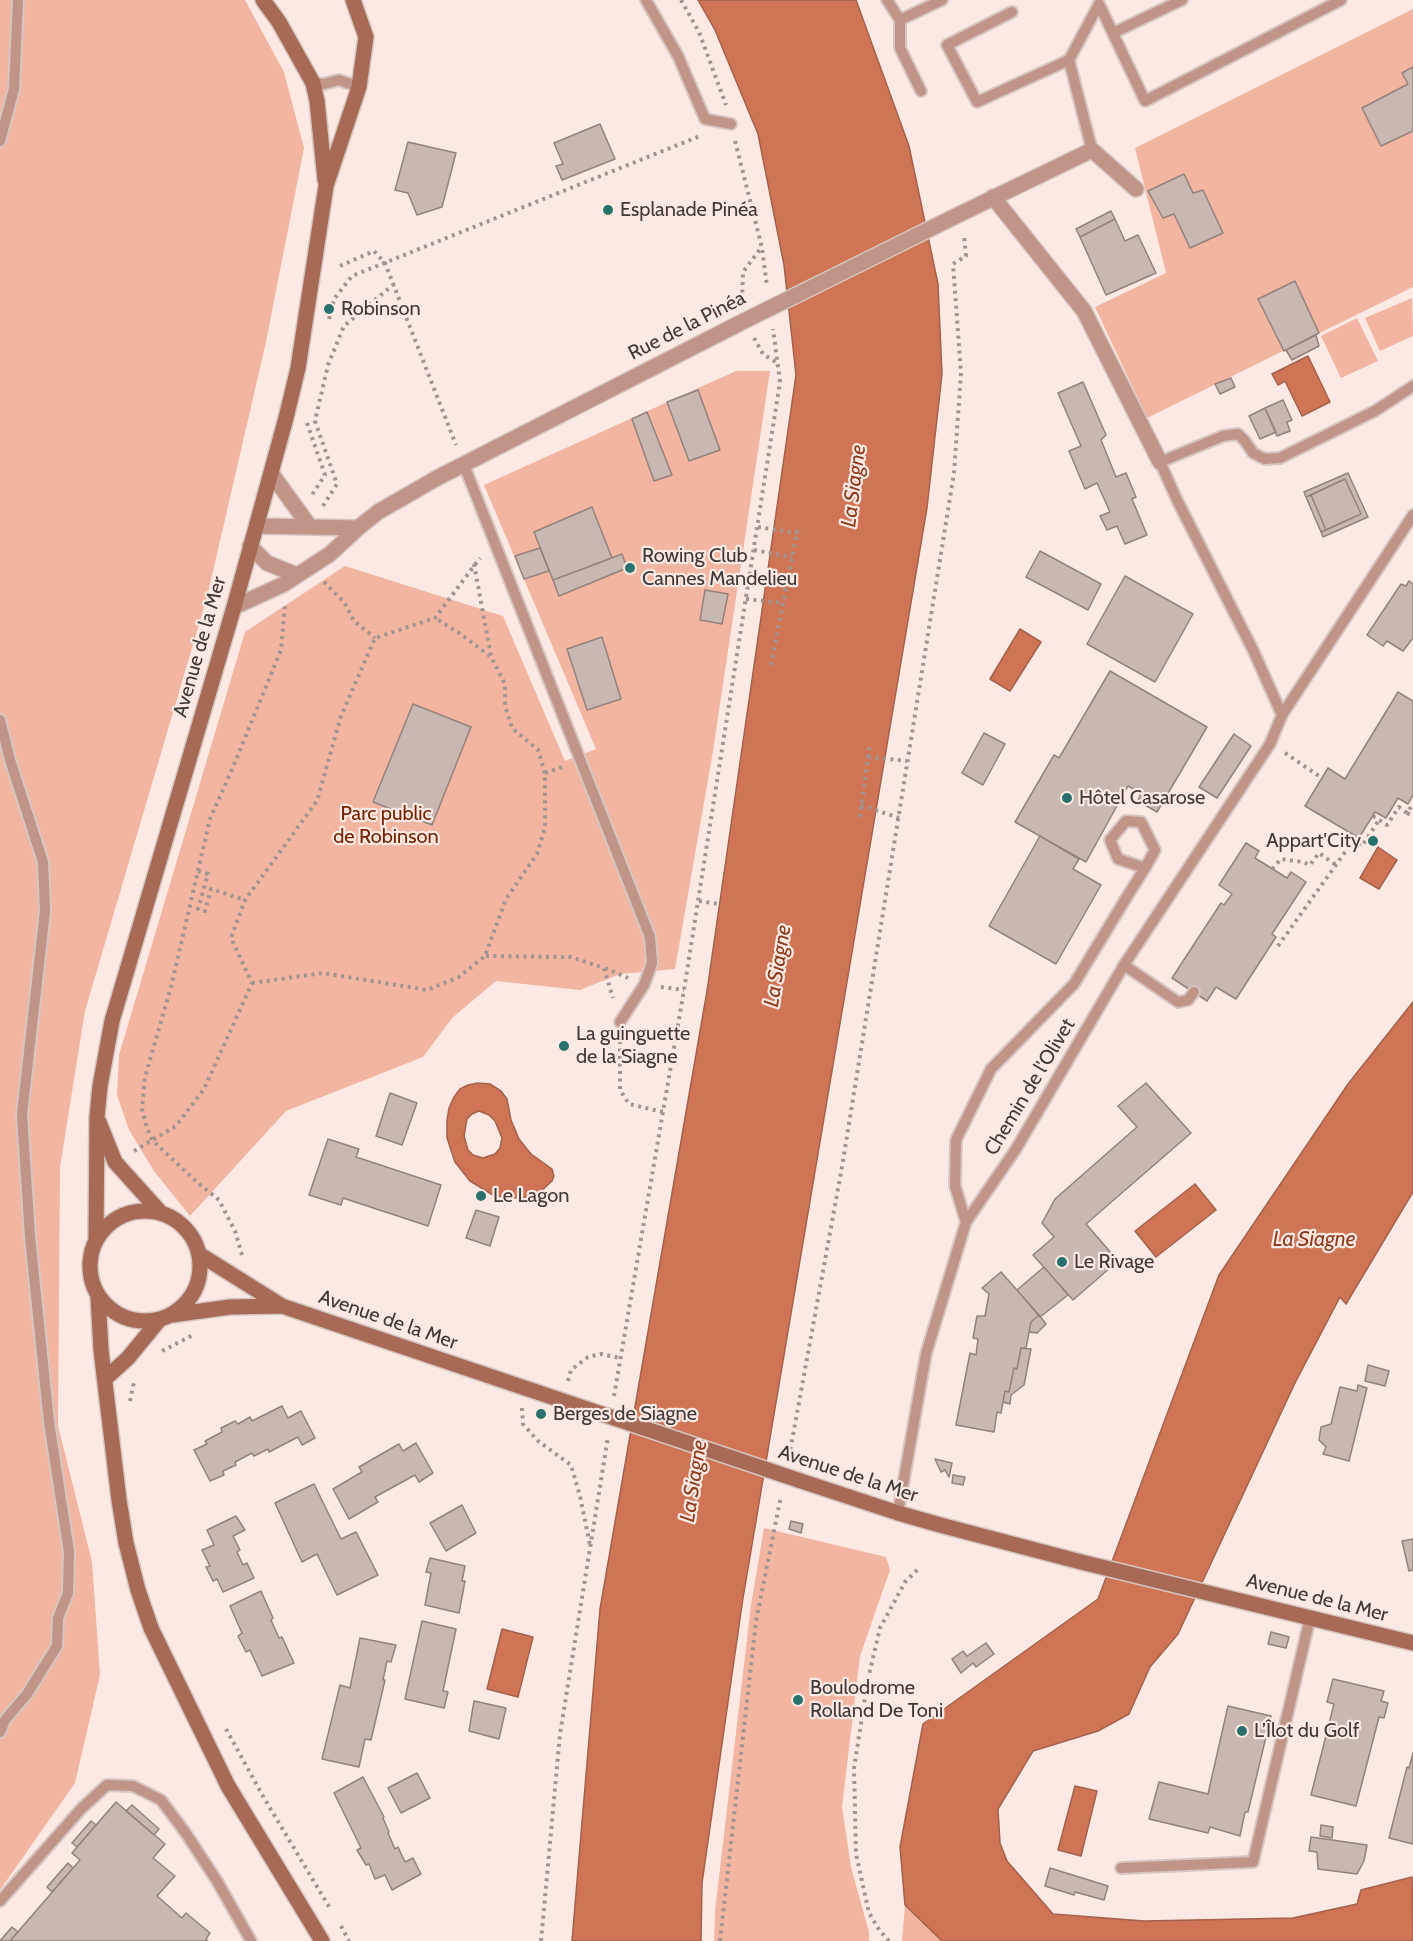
<!DOCTYPE html>
<html>
<head>
<meta charset="utf-8">
<style>
  body { margin:0 }
  canvas { display:block; background:#fce9e3 }
</style>
</head>
<body>
<canvas width="1413" height="1941"></canvas>
<script>
const ctx = document.querySelector('canvas').getContext('2d');
ctx.lineJoin = 'round';
function fill(path, color) {
  ctx.fillStyle = color;
  ctx.fill(path, 'evenodd');
}
function toPath(rows) {
  const path = new Path2D();
  for (const r of rows) {
    if (r.length === 3) {
      path.moveTo(r[0] + r[2], r[1]);
      path.arc(r[0], r[1], r[2], 0, 2 * Math.PI);
      continue;
    }
    path.moveTo(r[0], r[1]);
    for (let i = 2; i < r.length; i += 2) path.lineTo(r[i], r[i + 1]);
  }
  return path;
}
function trace(path, color, width, dash) {
  ctx.strokeStyle = color;
  ctx.lineWidth = width;
  ctx.lineCap = dash ? 'butt' : 'round';
  ctx.setLineDash(dash || []);
  ctx.stroke(path);
}
function write(font, color, halo, rows, align = 'center') {
  ctx.font = font + ' Cabin,sans-serif';
  ctx.lineWidth = 4.5;
  ctx.setLineDash([]);
  ctx.textBaseline = 'middle';
  ctx.strokeStyle = halo;
  ctx.fillStyle = color;
  for (const [text, x, y, turn = 0] of rows) {
    ctx.save();
    ctx.translate(x, y);
    ctx.rotate((+turn || 0) * Math.PI / 180);
    ctx.textAlign = isNaN(turn) ? turn : align;
    if (halo) ctx.strokeText(text, 0, 0);
    ctx.fillText(text, 0, 0);
    ctx.restore();
  }
}
fill(toPath([
  [0,0,245,0,284,72,304,148,266,342,207,597,85,1011,60,1167,58,1426,92,1562,100,1675,75,1783,0,1890],
  [1413,9,1413,287,1147,418,1095,307,1166,273,1135,148],
  [1412,298,1413,336,1380,351,1365,318],
  [1357,318,1378,361,1341,378,1321,336],
  [736,371,770,371,713,751,675,969,620,974,580,990,496,981,452,1018,423,1057,286,1111,190,1216,154,1171,129,1130,117,1095,119,1055,245,632,345,566,503,616,565,761,596,749,484,485],
  [764,1528,886,1557,890,1570,860,1656,842,1807,851,1867,869,1932,869,1941,714,1941,715,1911,751,1605],
  [905,1905,942,1941,902,1941]
]), '#f2b5a1');
const water = toPath([
  [698,0,856,0,909,146,938,284,942,374,927,508,743,1598,702,1883,701,1941,572,1941,600,1609,707,991,796,375,784,265,758,134,715,30,698,0],
  [1308,356,1330,402,1302,416,1285,381,1278,385,1272,374,1308,356],
  [1020,629,1041,642,1010,691,990,679,1020,629],
  [1378,847,1397,860,1379,889,1360,878,1378,847],
  [1413,1002,1413,1192,1346,1304,1340,1297,1295,1383,1178,1634,1150,1667,1129,1714,1098,1731,1033,1751,998,1809,1000,1843,1007,1861,1053,1914,1144,1921,1293,1918,1357,1904,1361,1890,1412,1877,1413,1941,942,1941,905,1905,900,1847,923,1724,1098,1599,1219,1275,1348,1084,1413,1002],
  [478,1083,490,1084,501,1091,507,1099,511,1120,519,1139,531,1154,552,1169,554,1176,552,1181,541,1191,527,1197,516,1198,507,1198,493,1195,470,1181,455,1162,447,1138,447,1120,449,1108,454,1097,460,1089,468,1085,478,1083],
  [479,1111,489,1115,495,1121,502,1138,500,1148,495,1154,483,1158,473,1155,468,1150,464,1136,467,1119,472,1114,479,1111],
  [1195,1184,1216,1210,1156,1257,1135,1231,1195,1184],
  [502,1629,533,1637,518,1697,487,1689,502,1629],
  [1075,1786,1097,1791,1081,1856,1058,1850,1075,1786]
]);
fill(water, '#cf7455');
trace(water, '#a4624c', 1.5);
const building = toPath([
  [1413,67,1413,131,1381,146,1362,108,1408,84,1402,73,1413,67],
  [600,124,615,159,562,180,556,166,563,164,554,143,600,124],
  [408,142,456,153,442,207,417,215,408,193,395,190,408,142],
  [1184,174,1193,193,1203,190,1223,233,1190,248,1174,214,1163,218,1148,191,1184,174],
  [1111,211,1115,219,1080,237,1076,229,1111,211],
  [1115,219,1125,241,1138,235,1156,273,1106,295,1080,237,1115,219],
  [1295,281,1319,333,1284,351,1258,299,1295,281],
  [1316,335,1319,346,1292,360,1286,350,1316,335],
  [1231,378,1235,387,1220,394,1215,384,1231,378],
  [1083,382,1106,435,1101,440,1116,477,1126,473,1136,497,1132,499,1147,535,1125,544,1117,526,1107,530,1100,516,1110,512,1097,483,1085,489,1069,451,1081,446,1058,393,1083,382],
  [698,390,720,450,689,461,667,402,698,390],
  [1283,400,1292,420,1287,422,1290,431,1277,436,1265,408,1283,400],
  [1265,408,1276,432,1260,439,1249,416,1265,408],
  [647,412,672,475,654,481,632,419,647,412],
  [1348,473,1368,517,1323,537,1321,532,1361,514,1345,479,1306,497,1304,492,1348,473],
  [1345,479,1361,514,1326,530,1311,495,1345,479],
  [1311,495,1326,530,1321,532,1306,497,1311,495],
  [592,507,612,558,553,580,534,532,592,507],
  [540,548,549,571,524,579,515,556,540,548],
  [1040,551,1101,584,1088,610,1026,577,1040,551],
  [622,554,627,568,559,596,553,580,622,554],
  [1125,576,1193,614,1155,682,1087,644,1125,576],
  [1409,581,1413,584,1413,638,1403,651,1387,641,1383,646,1367,635,1401,584,1406,586,1409,581],
  [705,590,728,594,722,624,700,620,705,590],
  [602,637,621,699,587,710,567,649,602,637],
  [1110,671,1207,727,1157,812,1138,801,1141,793,1128,786,1086,862,1015,822,1054,755,1059,758,1110,671],
  [1398,692,1413,701,1413,795,1408,804,1398,798,1386,818,1375,812,1359,838,1305,806,1328,768,1345,779,1398,692],
  [413,704,471,727,432,825,373,802,413,704],
  [984,733,1005,744,983,785,962,773,984,733],
  [1234,734,1251,746,1217,798,1199,787,1234,734],
  [1040,836,1079,859,1073,869,1101,885,1056,964,989,926,1040,836],
  [1246,843,1259,851,1255,858,1287,878,1291,872,1306,882,1272,934,1276,937,1236,999,1216,987,1207,1001,1172,978,1221,903,1224,905,1232,894,1219,885,1246,843],
  [1146,1083,1191,1133,1086,1224,1118,1261,1073,1300,1033,1255,1054,1237,1042,1223,1055,1199,1137,1127,1118,1106,1146,1083],
  [390,1093,417,1103,402,1145,376,1136,390,1093],
  [328,1139,359,1149,356,1157,441,1185,428,1226,343,1198,341,1205,309,1195,328,1139],
  [476,1210,499,1217,490,1246,466,1238,476,1210],
  [1044,1267,1068,1295,1040,1317,1017,1290,1044,1267],
  [1001,1272,1039,1315,1031,1322,1026,1348,1021,1348,1017,1369,1014,1368,1009,1392,1005,1391,1001,1413,997,1412,994,1432,956,1425,970,1353,976,1355,978,1339,973,1338,977,1316,985,1316,989,1294,982,1288,1001,1272],
  [1039,1315,1046,1324,1037,1333,1029,1332,1031,1322,1039,1315],
  [1021,1348,1031,1349,1024,1385,1011,1395,1010,1404,1003,1402,1005,1391,1009,1392,1014,1368,1017,1369,1021,1348],
  [1368,1365,1389,1371,1385,1386,1365,1381,1368,1365],
  [1358,1385,1367,1388,1349,1461,1323,1454,1326,1447,1319,1440,1321,1427,1331,1424,1340,1387,1357,1391,1358,1385],
  [282,1406,288,1418,301,1411,315,1438,302,1445,298,1437,269,1452,268,1449,254,1456,252,1453,235,1462,236,1465,223,1471,224,1475,210,1481,194,1450,207,1444,205,1441,222,1432,221,1428,235,1421,238,1424,250,1417,252,1421,282,1406],
  [416,1443,433,1473,419,1482,415,1475,375,1497,378,1502,349,1519,333,1489,362,1472,359,1467,399,1444,403,1451,416,1443],
  [935,1459,952,1463,949,1477,945,1470,941,1472,935,1459],
  [953,1475,965,1477,963,1485,952,1483,953,1475],
  [314,1484,341,1539,356,1532,378,1575,337,1595,317,1554,302,1562,275,1503,314,1484],
  [462,1505,476,1533,446,1551,430,1523,462,1505],
  [236,1516,245,1530,233,1536,240,1550,237,1552,243,1565,247,1563,254,1578,223,1592,217,1579,213,1581,206,1567,210,1566,202,1550,214,1545,207,1530,236,1516],
  [791,1521,803,1524,801,1533,789,1529,791,1521],
  [1413,1539,1413,1570,1409,1571,1402,1541,1413,1539],
  [430,1558,465,1566,462,1581,465,1581,459,1613,425,1605,431,1573,426,1572,430,1558],
  [261,1591,273,1618,271,1620,279,1638,282,1637,294,1663,262,1676,250,1650,246,1652,238,1636,242,1633,230,1606,261,1591],
  [422,1621,456,1629,443,1691,448,1692,444,1708,405,1699,422,1621],
  [1271,1632,1289,1637,1286,1648,1268,1644,1271,1632],
  [360,1638,396,1645,391,1662,387,1661,383,1680,385,1680,371,1740,365,1739,359,1767,322,1759,340,1685,350,1688,360,1638],
  [986,1643,994,1654,976,1667,973,1663,961,1673,952,1659,963,1651,967,1656,986,1643],
  [1333,1679,1384,1691,1381,1701,1388,1703,1384,1718,1379,1717,1356,1806,1311,1795,1334,1704,1327,1702,1333,1679],
  [474,1701,506,1708,499,1739,469,1731,474,1701],
  [1228,1706,1271,1716,1248,1812,1245,1812,1240,1836,1210,1827,1208,1833,1149,1819,1159,1782,1208,1794,1228,1706],
  [1413,1753,1413,1844,1389,1838,1407,1767,1409,1768,1413,1753],
  [417,1773,430,1798,401,1813,388,1788,417,1773],
  [363,1777,384,1817,383,1818,389,1832,388,1833,395,1849,398,1847,405,1862,413,1858,421,1874,392,1890,385,1875,375,1879,369,1864,366,1865,357,1850,361,1848,334,1793,363,1777],
  [116,1802,165,1844,153,1858,175,1876,157,1896,182,1918,186,1913,210,1933,206,1939,208,1941,10,1941,80,1860,72,1853,116,1802],
  [132,1805,159,1829,154,1835,126,1811,132,1805],
  [91,1821,96,1825,77,1847,72,1843,91,1821],
  [1321,1825,1333,1827,1332,1838,1320,1836,1321,1825],
  [1311,1837,1367,1845,1364,1861,1357,1874,1318,1869,1317,1852,1309,1851,1311,1837],
  [68,1863,73,1868,52,1892,47,1887,68,1863],
  [1050,1868,1108,1886,1104,1900,1075,1892,1074,1895,1045,1886,1050,1868],
  [12,1927,18,1932,10,1941,0,1941,12,1927]
]);
fill(building, '#c9b7b1');
trace(building, '#93827c', 1.5);
const service = toPath([
  [646,0,678,56,705,119,731,124],
  [887,0,900,20,900,48,921,91],
  [1012,12,947,45,977,102,1069,60,1092,150],
  [900,20,942,0],
  [1113,33,1182,0],
  [1069,60,1099,4,1145,101,1341,0],
  [313,83,324,84,339,80,359,87],
  [0,141,14,89,18,0],
  [464,465,650,937,652,963,644,985,620,1022],
  [1282,715,1253,650,1177,500,1160,462,1223,436,1238,434,1245,441,1253,453,1265,459,1280,458,1375,411,1413,386],
  [0,720,10,760,43,862,45,911,22,1114,30,1237,49,1422,69,1552,68,1593,58,1618,57,1646,27,1694,5,1720,0,1732],
  [1124,965,1178,1002,1188,1000,1194,992],
  [966,1222,955,1186,956,1140,991,1069,1074,984,1128,895,1145,868,1155,850,1141,822,1126,821,1110,840,1118,859,1145,868],
  [898,1513,926,1354,966,1222,1016,1149,1124,965,1270,744,1282,715,1413,515],
  [1121,1868,1253,1862,1310,1618],
  [0,1901,81,1809,107,1785,133,1786,161,1800,185,1832,217,1881,251,1941]
]);
const minor = toPath([
  [993,197,1084,311,1160,462],
  [960,214,1092,150,1136,189],
  [271,473,310,527,358,528],
  [257,526,310,527],
  [250,546,267,563,297,575],
  [234,607,284,584,330,554,358,528,378,512,437,478,744,321]
]);
const secondary = toPath([
  [263,0,279,22,313,83,317,101,325,180],
  [99,1122,115,1162,161,1213],
  [145,1266,55],
  [96,1238,97,1117,100,1086,112,1021,234,607,286,418,298,368,326,186,359,87,366,37,353,0],
  [199,1254,282,1306,602,1414],
  [98,1296,101,1350,119,1500,126,1543,138,1590,151,1628,228,1786,322,1941],
  [172,1315,230,1307,282,1306],
  [105,1379,128,1358,160,1319],
  [798,1480,898,1513,940,1525,1081,1562,1413,1643]
]);
trace(service, '#d6c6c1', 14);
trace(minor, '#d6c6c1', 18);
trace(secondary, '#d6c6c1', 18);
trace(toPath([
  [681,0,699,32,726,105],
  [735,141,762,248,767,286],
  [340,266,374,251,385,263,456,445],
  [742,300,743,272,761,248],
  [329,319,334,299,352,276,700,136],
  [754,338,763,354,779,364],
  [307,423,325,475,312,495],
  [323,506,337,484,315,421,328,365,344,326,394,284],
  [758,527,797,533],
  [754,550,792,557],
  [474,564,491,656],
  [750,575,787,581],
  [324,582,344,602,354,621,375,638],
  [746,599,783,603],
  [771,665,798,527],
  [1285,753,1322,778],
  [868,757,907,761],
  [545,773,565,766],
  [861,805,899,818],
  [1407,813,1413,816],
  [1373,816,1387,825,1399,807,1407,813,1413,804],
  [860,817,870,743],
  [1272,869,1281,859,1303,862,1310,865,1319,853,1336,865],
  [198,871,208,874,198,909,205,911,211,889,245,900],
  [699,901,719,904],
  [1278,946,1353,841,1362,846,1379,820],
  [486,956,571,957,604,968,613,998],
  [605,968,628,978],
  [252,983,323,973,427,990,459,977,485,956,506,899,537,854,545,828,545,773,538,750,512,728,505,706,505,684,491,657,459,633,435,618],
  [661,987,684,990],
  [620,1041,620,1090,629,1104,663,1112],
  [134,1151,176,1126,204,1089,252,983,231,938,245,900,317,801,341,716,375,638,435,618,480,558],
  [242,1255,235,1231,219,1200,198,1183,152,1140,147,1128,142,1109,145,1077,171,987,210,819,233,767,281,650,285,605],
  [162,1351,195,1334],
  [568,1381,571,1370,588,1357,601,1354,620,1358],
  [614,1396,684,990,780,382,773,329],
  [130,1401,134,1382],
  [522,1408,523,1424,538,1441,571,1465,580,1496,590,1545],
  [789,1457,842,1167,954,473,961,373,953,264,966,256,964,235],
  [226,1729,264,1798,331,1910],
  [341,1926,349,1941],
  [541,1941,560,1734,608,1437],
  [720,1941,756,1621,781,1496],
  [889,1941,880,1931,869,1913,856,1854,854,1768,868,1679,880,1628,905,1582,919,1568]
]), '#a19490', 4, [3, 4.5]);
trace(service, '#c09587', 10);
trace(minor, '#c09587', 15);
trace(secondary, '#a66a56', 15);
const minorBridge = toPath([
  [744,321,960,214]
]);
const secondaryBridge = toPath([
  [602,1414,798,1480]
]);
trace(minorBridge, '#d6c6c1', 18, []);
trace(secondaryBridge, '#d6c6c1', 18, []);
trace(minorBridge, '#c09587', 15);
trace(secondaryBridge, '#a66a56', 15);
for (const [x, y, r, color] of [
  [608,210,6,"#28716c"],
  [329,309,6,"#28716c"],
  [630,568,6,"#28716c"],
  [1067,798,6,"#28716c"],
  [1373,841,6,"#28716c"],
  [564,1046,6,"#28716c"],
  [481,1196,6,"#28716c"],
  [1062,1262,6,"#28716c"],
  [541,1414,6,"#28716c"],
  [798,1700,6,"#28716c"],
  [1242,1731,6,"#28716c"]
]) {
  const dot = new Path2D();
  dot.arc(x, y, r, 0, 2 * Math.PI);
  ctx.fillStyle = color;
  ctx.fill(dot);
  trace(dot, '#fce9e3', 2);
}
write('20px', '#403937', '#fce9e3', [
  ["Esplanade Pinéa",620,210],
  ["Robinson",341,309],
  ["Rowing Club",642,556],
  ["Cannes Mandelieu",642,579],
  ["Hôtel Casarose",1079,798],
  ["Appart'City",1361,841,"right"],
  ["La guinguette",576,1034],
  ["de la Siagne",576,1057],
  ["Le Lagon",493,1196],
  ["Le Rivage",1074,1262],
  ["Berges de Siagne",553,1414],
  ["Boulodrome",810,1688],
  ["Rolland De Toni",810,1711],
  ["L’Îlot du Golf",1254,1731]
], 'left');
write('20px', '#403937', '#fce9e3', [
  ["Rue de la Pinéa",687,326,-27],
  ["Avenue de la Mer",200,647,-74],
  ["Chemin de l'Olivet",1030,1087,-59],
  ["Avenue de la Mer",388,1320,19],
  ["Avenue de la Mer",848,1474,18],
  ["Avenue de la Mer",1317,1598,14]
]);
write('20px', '#732100', '#fce9e3', [
  ["Parc public",386,814],
  ["de Robinson",386,837]
]);
write('italic 21px', '#8e3a1c', '#fce9e3', [
  ["La Siagne",854,486,-83],
  ["La Siagne",778,966,-81],
  ["La Siagne",1314,1240],
  ["La Siagne",694,1481,-81]
]);
</script>
</body>
</html>
